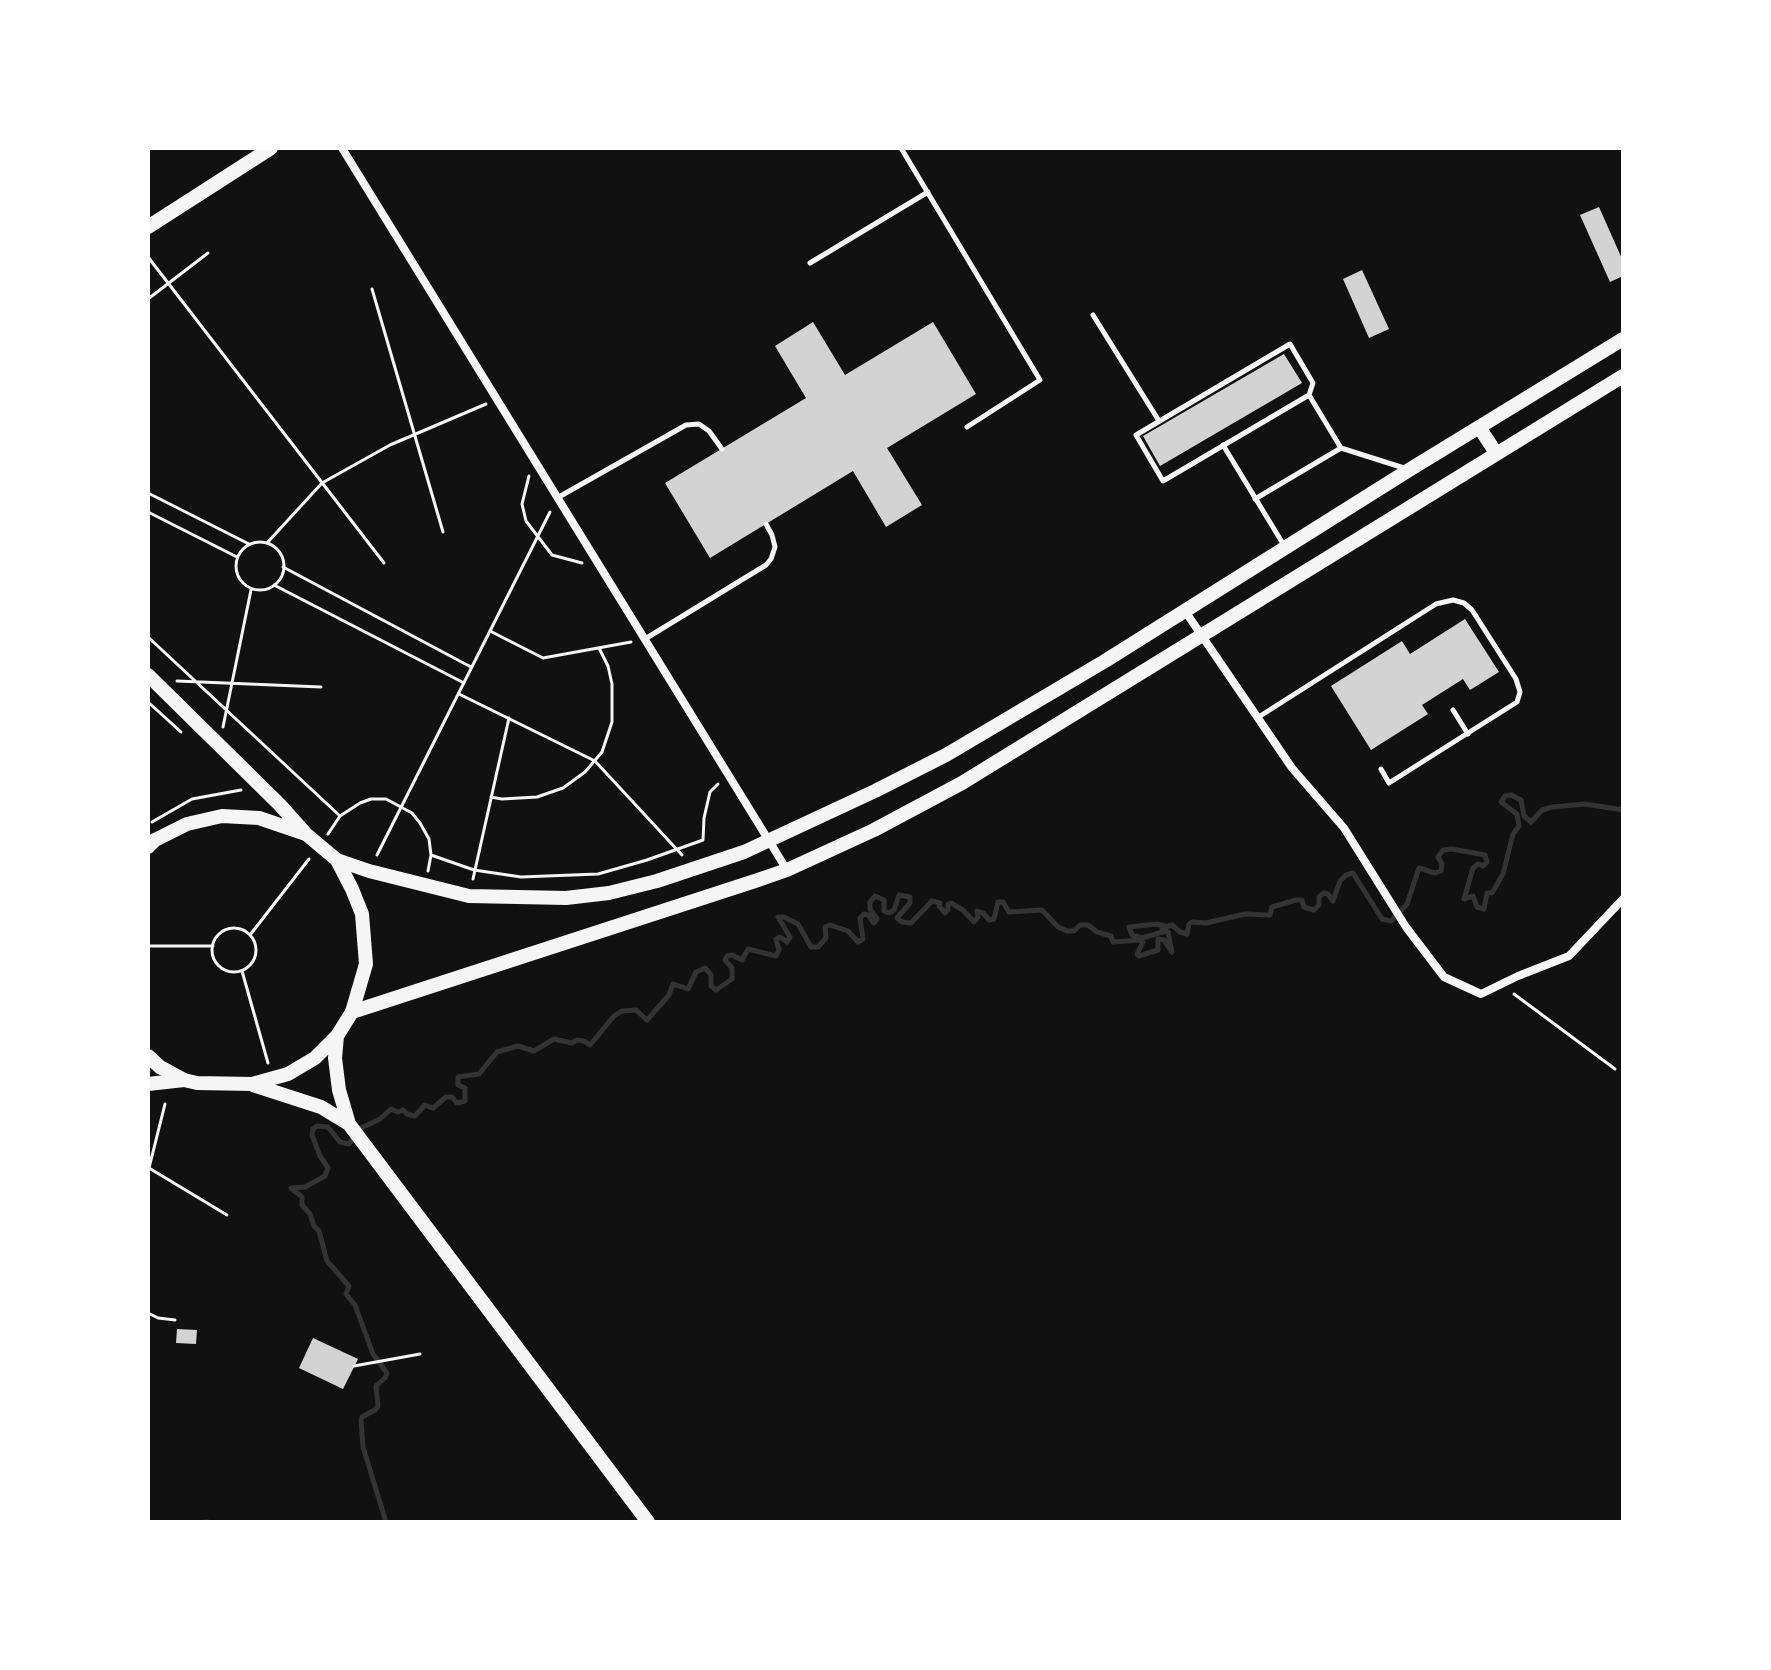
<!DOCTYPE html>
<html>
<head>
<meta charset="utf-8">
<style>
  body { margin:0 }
  #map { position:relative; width:1771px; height:1670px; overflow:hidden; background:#111; font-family:"Zilla Slab",serif }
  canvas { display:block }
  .frame { position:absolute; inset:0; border:150px solid #fff; pointer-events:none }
</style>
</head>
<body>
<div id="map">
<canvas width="1771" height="1670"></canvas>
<div class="frame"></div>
</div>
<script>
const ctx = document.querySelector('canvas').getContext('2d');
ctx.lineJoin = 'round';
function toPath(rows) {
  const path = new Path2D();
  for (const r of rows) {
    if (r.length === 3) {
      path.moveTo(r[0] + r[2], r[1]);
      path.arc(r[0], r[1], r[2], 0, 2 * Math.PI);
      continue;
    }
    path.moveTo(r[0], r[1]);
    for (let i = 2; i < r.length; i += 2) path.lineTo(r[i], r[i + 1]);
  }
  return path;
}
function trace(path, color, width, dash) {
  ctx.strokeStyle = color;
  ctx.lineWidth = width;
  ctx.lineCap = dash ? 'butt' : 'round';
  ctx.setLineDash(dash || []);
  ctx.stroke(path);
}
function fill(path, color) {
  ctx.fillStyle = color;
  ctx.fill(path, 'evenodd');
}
trace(toPath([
  [1165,926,1157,924,1129,927,1132,935,1142,938,1166,931],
  [205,1522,208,1522],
  [386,1522,363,1447,361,1420,362,1417,375,1410,378,1406,376,1386,385,1378,387,1373,373,1354,355,1305,346,1294,349,1286,327,1261,319,1231,314,1226,310,1214,302,1205,302,1197,291,1188,305,1187,325,1176,328,1168,320,1156,312,1135,313,1129,317,1126,328,1127,340,1142,349,1144,361,1128,380,1119,391,1109,398,1112,403,1110,407,1114,415,1116,425,1105,433,1108,446,1097,452,1097,457,1103,465,1101,465,1088,458,1085,458,1077,479,1074,497,1052,518,1046,534,1051,554,1039,572,1043,577,1040,584,1041,590,1045,614,1016,622,1011,636,1010,647,1020,669,995,673,984,688,989,696,972,705,968,711,975,711,986,716,990,732,979,732,968,725,960,727,956,732,955,742,960,748,949,776,956,779,950,776,939,780,937,787,942,790,937,778,917,784,917,798,924,811,947,818,947,826,938,825,927,830,925,848,931,858,942,863,939,860,918,864,914,868,915,874,923,877,919,870,909,870,902,875,896,884,900,884,911,889,913,894,910,899,895,910,897,910,903,897,918,902,922,911,923,932,901,940,903,939,906,945,913,948,910,948,904,951,903,963,910,974,922,978,917,977,911,983,913,989,920,994,919,998,902,1003,902,1009,912,1042,910,1058,927,1067,931,1074,931,1080,925,1088,925,1097,932,1111,936,1113,942,1140,940,1143,942,1137,954,1139,956,1158,950,1158,939,1164,940,1172,952,1168,932,1162,928,1172,925,1180,932,1187,934,1189,924,1192,922,1206,923,1245,914,1270,915,1272,907,1296,900,1302,900,1304,907,1314,910,1319,905,1319,897,1324,893,1328,894,1333,901,1340,881,1346,875,1353,873,1382,919,1391,921,1407,904,1419,868,1435,873,1441,871,1442,864,1438,857,1443,850,1452,849,1485,855,1487,862,1483,866,1478,864,1473,868,1464,899,1473,896,1477,907,1484,909,1487,893,1492,893,1503,874,1513,834,1519,826,1517,814,1501,802,1505,796,1511,795,1521,800,1524,816,1531,822,1542,810,1552,807,1585,804,1623,810]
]), '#333', 5);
fill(toPath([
  [1599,207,1623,261,1623,276,1610,282,1580,215],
  [1362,270,1389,329,1369,338,1343,279],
  [813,322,845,375,933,322,976,394,887,448,922,505,886,527,853,471,710,558,665,483,806,398,775,346],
  [1284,354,1302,383,1160,466,1143,436],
  [1465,619,1499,672,1470,690,1463,679,1422,705,1428,714,1371,750,1331,686,1402,641,1410,654],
  [177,1329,197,1330,196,1344,176,1343],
  [313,1338,358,1359,343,1389,299,1368]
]), '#d3d3d3');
trace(toPath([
  [148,257,384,563],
  [372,289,443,532],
  [148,299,208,253],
  [529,476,522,504,526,521,552,555,582,563],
  [148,493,249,544],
  [148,512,237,557],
  [260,566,24],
  [267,543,322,483,390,445,486,404],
  [283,567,471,667],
  [274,585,464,683],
  [490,631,543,658,631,642],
  [148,637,340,816],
  [177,681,321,687],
  [459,694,595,761,682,855],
  [148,702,181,732],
  [223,727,251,590],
  [491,797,502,799,537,797,563,788,585,772,602,752,612,722,612,684,608,666,599,648],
  [152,822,192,799,241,790],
  [328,834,340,816,360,803,371,799,386,799,412,813,420,823,429,839,431,855,428,871],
  [377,855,550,512],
  [431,855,474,870,521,877,598,874,647,860,703,840,704,818,710,792,718,784],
  [473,879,509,718],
  [234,950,22],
  [250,935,309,859],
  [148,946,213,946],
  [242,971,268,1063],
  [1514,994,1615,1069],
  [165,1104,149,1168,227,1215],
  [148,1313,158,1318,175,1320],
  [354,1366,420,1354]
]), '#f5f5f5', 3);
trace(toPath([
  [901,148,1040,380,967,427],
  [810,263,928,192],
  [1093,315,1159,421],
  [1309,395,1163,481,1136,435,1290,344,1313,383,1309,395,1341,448],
  [1223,445,1285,547],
  [557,498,686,425,699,424,709,431,722,449],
  [1255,499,1341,448,1404,468],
  [645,639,766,565,771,559,775,547,772,535,766,524],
  [1453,710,1468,734],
  [1257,718,1436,604,1453,600,1464,603,1472,610,1516,679,1520,692,1517,702,1389,783,1381,769]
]), '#f5f5f5', 5);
trace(toPath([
  [342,148,787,870],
  [1185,611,1292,768,1344,828,1406,927,1444,977,1481,994,1518,976,1569,956,1623,899]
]), '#f5f5f5', 8);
trace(toPath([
  [148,227,271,148],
  [1479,427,1496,453],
  [337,860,369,871,469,896,566,898,609,893,657,881,744,852,875,791,946,755,1105,661,1409,470,1623,339],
  [352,1012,755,881,787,870,874,830,962,783,1623,376],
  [148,1084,184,1080]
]), '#f5f5f5', 14);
trace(toPath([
  [148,675,280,805,305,833],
  [148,847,155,840,187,824,222,816,259,818,306,834,337,860,352,889,362,914,366,964,352,1012,337,1036,315,1058,288,1074,252,1084,197,1083,184,1080,160,1067,148,1056],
  [337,1036,335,1058,339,1090,349,1124,648,1522],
  [253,1085,321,1107,349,1124]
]), '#f5f5f5', 14);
</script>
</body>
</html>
